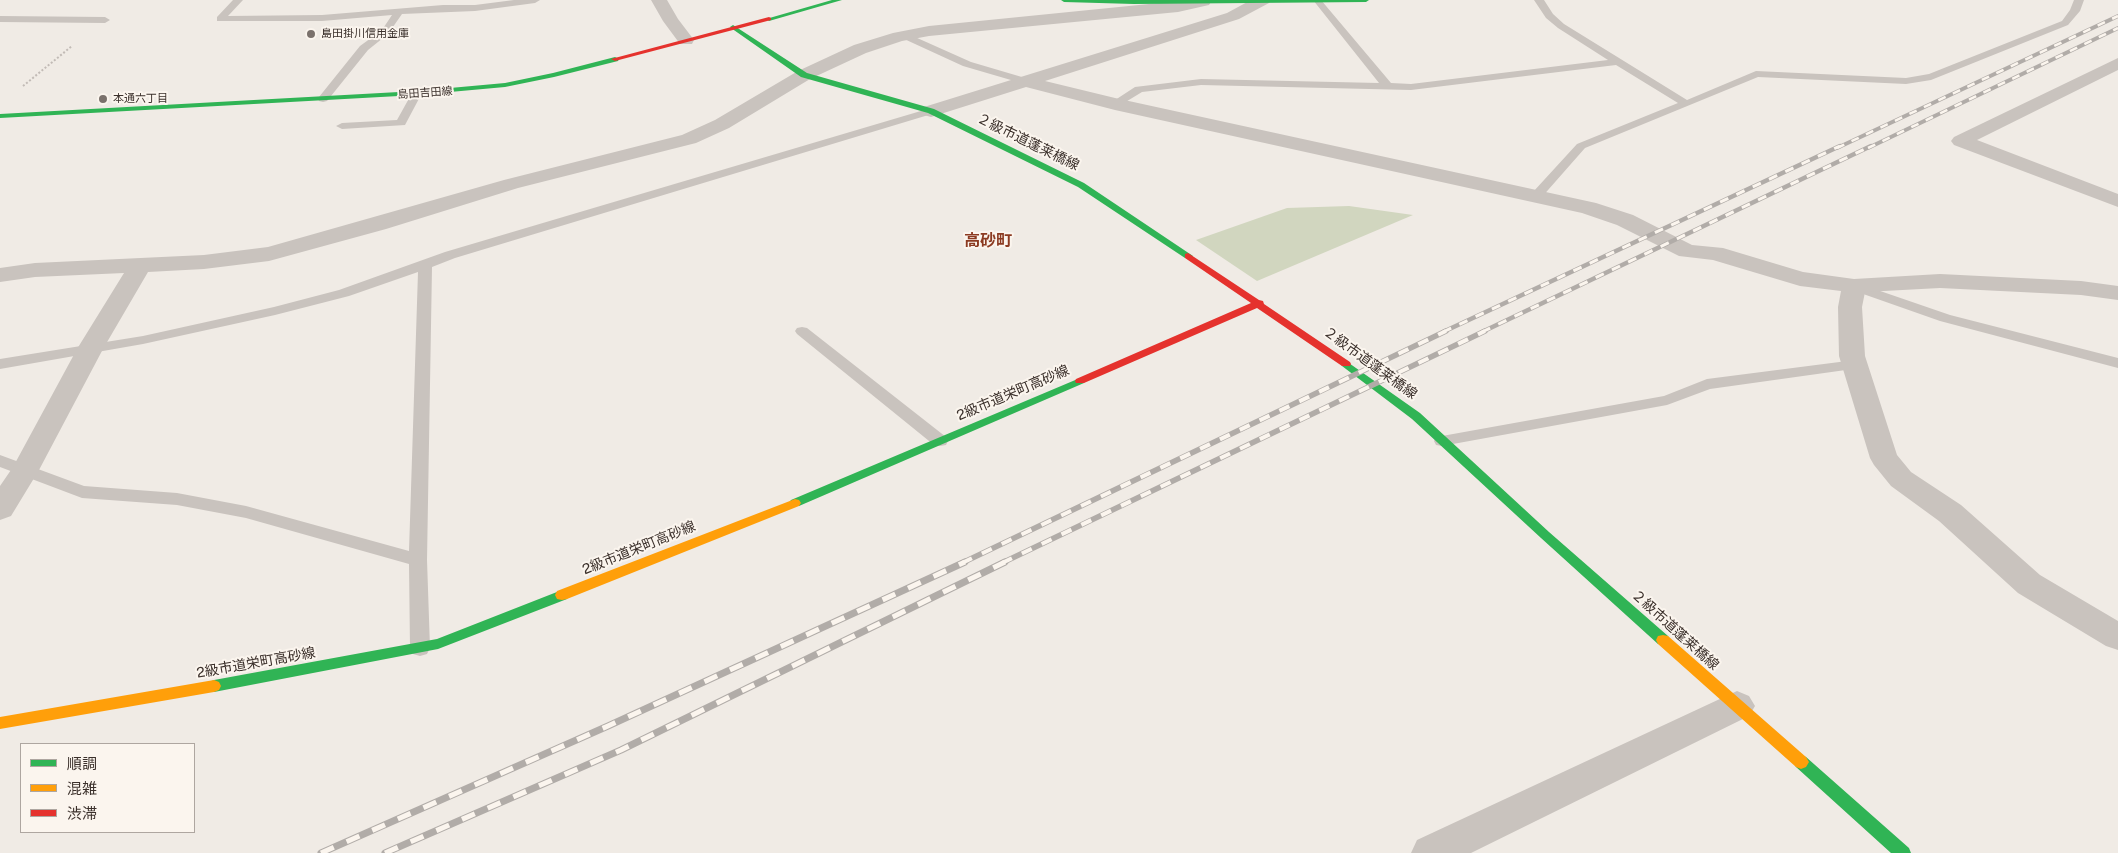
<!DOCTYPE html>
<html>
<head>
<meta charset="utf-8">
<style>
  body { margin:0 }
  #map { position:relative; width:2118px; height:853px; overflow:hidden; background:#f0ebe5; font-family:"Public Sans","Noto Sans JP",sans-serif }
  canvas { display:block }
  .legend { position:absolute; left:20px; top:743px; width:175px; height:90px; box-sizing:border-box; background:#fbf5ee; border:1px solid #aea6a0; margin:0; padding:6px 9px; list-style:none; font-size:15px; color:#3b302b }
  .legend li { display:flex; align-items:center; gap:10px; height:25px }
  .legend b { width:25px; border:1px solid #aea6a0 }
</style>
</head>
<body>
<div id="map">
<canvas width="2118" height="853"></canvas>
<ul class="legend">
<li><b style="height:6px;background:#30b455"></b>順調</li>
<li><b style="height:6px;background:#ff9f0a"></b>混雑</li>
<li><b style="height:6px;background:#e5322d"></b>渋滞</li>
</ul>
</div>
<script>
const ctx = document.querySelector('canvas').getContext('2d');
ctx.lineJoin = 'round';
function fill(path, color) {
  ctx.fillStyle = color;
  ctx.fill(path, 'evenodd');
}
function toPath(rows) {
  const path = new Path2D();
  for (const r of rows) {
    path.moveTo(r[0], r[1]);
    for (let i = 2; i < r.length; i += 2) path.lineTo(r[i], r[i + 1]);
  }
  return path;
}
function trace(path, color, width, dash) {
  ctx.strokeStyle = color;
  ctx.lineWidth = width;
  ctx.lineCap = dash ? 'butt' : 'round';
  ctx.setLineDash(dash || []);
  ctx.stroke(path);
}
function write(font, color, halo, rows, align = 'center') {
  ctx.font = font + ' "Public Sans","Noto Sans JP",sans-serif';
  ctx.lineWidth = 4;
  ctx.setLineDash([]);
  ctx.textBaseline = 'middle';
  ctx.strokeStyle = halo;
  ctx.fillStyle = color;
  for (const [text, x, y, turn = 0] of rows) {
    ctx.save();
    ctx.translate(x, y);
    ctx.rotate((+turn || 0) * Math.PI / 180);
    ctx.textAlign = isNaN(turn) ? turn : align;
    if (halo) ctx.strokeText(text, 0, 0);
    ctx.fillText(text, 0, 0);
    ctx.restore();
  }
}
fill(toPath([
  [1349,206,1413,215,1257,281,1196,240,1287,208]
]), '#d1d6bf');
trace(toPath([
  [23,86,72,46]
]), '#c2bbb6', 2, [2, 2]);
fill(toPath([
  [233,0,243,0,228,16,322,15,443,5,475,5,514,0,540,0,535,3,475,11,402,14,388,34,368,50,327,101,323,102,319,101,318,99,319,97,360,46,382,30,392,15,322,21,217,21,217,17,233,0],
  [1313,0,1321,0,1391,83,1411,84,1608,60,1558,28,1546,18,1534,0,1544,0,1553,14,1564,24,1687,100,1756,71,1906,78,1929,74,2062,21,2070,10,2074,0,2084,0,2080,11,2068,25,1931,80,1906,84,1758,77,1585,148,1541,198,1537,199,1533,198,1531,195,1533,192,1577,144,1678,103,1616,65,1411,90,1201,85,1142,92,1119,106,1111,106,1109,104,1135,87,1201,79,1379,83,1313,0],
  [0,16,105,17,110,20,105,23,0,22,0,16],
  [906,33,971,62,1032,80,1033,82,1028,85,963,66,902,38,902,34,906,33],
  [417,90,422,93,405,125,342,129,336,126,342,123,397,120,412,93,417,90],
  [931,108,935,109,937,111,935,113,455,258,432,267,427,560,430,648,427,654,420,656,413,654,410,648,409,564,246,518,177,505,82,498,0,467,0,455,84,486,177,493,246,506,409,551,418,272,349,296,275,315,143,344,0,369,0,359,143,336,274,307,339,290,445,252,931,108],
  [1854,282,1950,315,2118,358,2118,368,1940,321,1849,289,1847,286,1854,282],
  [802,327,807,328,946,437,948,441,946,445,940,446,934,445,797,334,795,331,797,328,802,327],
  [1855,360,1860,362,1863,365,1860,368,1710,389,1667,405,1442,446,1436,445,1434,441,1436,437,1442,436,1664,396,1707,379,1855,360]
]), '#c9c3be');
fill(toPath([
  [651,0,667,0,678,19,694,40,692,44,680,44,663,21,651,0],
  [1189,0,1210,0,1211,2,1209,5,1178,12,929,36,902,41,866,53,810,79,729,128,696,143,518,188,386,229,269,261,204,269,148,272,103,349,39,470,11,516,0,520,0,486,13,467,77,349,124,273,35,277,0,282,0,268,35,263,204,255,268,247,504,180,682,135,715,120,798,71,854,45,893,33,929,26,1189,0],
  [1251,0,1271,0,1269,3,1239,19,1045,81,1115,98,1596,203,1633,215,1692,245,1723,248,1803,272,1854,279,1940,274,2081,281,2118,286,2118,300,2081,295,1940,288,1865,292,1862,307,1865,356,1897,455,1911,472,1961,505,2040,575,2118,621,2118,650,2106,646,2018,593,1939,521,1891,486,1874,465,1870,458,1839,356,1838,307,1841,291,1800,286,1713,260,1679,256,1617,225,1582,213,1115,110,1026,87,931,117,924,115,922,111,924,107,1227,13,1251,0],
  [2118,58,2118,70,1977,140,2118,194,2118,207,1954,145,1951,141,1954,137,2118,58],
  [1737,691,1749,696,1755,706,1749,716,1471,853,1411,853,1417,840,1737,691]
]), '#c9c3be');
fill(toPath([
  [832,0,842,0,769,21,766,19,832,0],
  [1061,0,1369,0,1366,2,1134,4,1064,2,1061,0],
  [733,25,807,73,934,109,1084,183,1193,256,1191,258,1185,258,1078,187,928,113,801,77,731,28,730,27,733,25],
  [615,57,619,59,618,61,554,77,505,87,417,95,0,118,0,114,417,91,505,83,553,73,615,57],
  [1346,361,1420,413,1549,532,1668,636,1670,640,1668,644,1663,645,1658,644,1541,538,1412,419,1342,366,1341,364,1342,362,1346,361],
  [1080,378,1084,379,1085,381,1084,383,799,506,791,506,789,503,791,500,1080,378],
  [562,590,567,591,569,595,567,599,438,649,214,692,209,690,207,686,209,682,214,680,437,639,562,590],
  [1801,755,1806,757,1909,848,1911,853,1891,853,1796,767,1793,762,1796,757,1801,755]
]), '#30b455');
fill(toPath([
  [795,499,799,500,801,503,799,506,567,599,562,600,557,599,555,595,557,591,795,499],
  [1663,635,1668,636,1806,757,1809,762,1806,767,1801,769,1796,767,1658,644,1656,640,1658,636,1663,635],
  [214,680,219,682,221,686,219,690,214,692,0,729,0,717,214,680]
]), '#ff9f0a');
fill(toPath([
  [769,17,771,18,771,20,615,61,611,59,769,17],
  [1188,253,1259,300,1263,301,1264,304,1350,362,1351,364,1350,366,1342,366,1257,308,1084,383,1076,383,1075,381,1076,379,1251,303,1185,258,1185,254,1188,253]
]), '#e5322d');
const railFar3 = toPath([
  [1837,148,2118,16],
  [1868,148,2118,28]
]);
const railFar2 = toPath([
  [1443,332,1840,146],
  [1482,332,1871,146]
]);
const railFar1 = toPath([
  [962,563,1446,331],
  [1002,563,1485,331]
]);
const rail = toPath([
  [321,853,608,726,965,562],
  [385,853,621,750,1005,562]
]);
trace(railFar3, '#b1aca8', 4);
trace(railFar2, '#b1aca8', 4.5);
trace(railFar1, '#b1aca8', 5.5);
trace(rail, '#b1aca8', 7);
trace(railFar3, '#fbf5ee', 2.5, [8]);
trace(railFar2, '#fbf5ee', 3, [9]);
trace(railFar1, '#fbf5ee', 4, [11]);
trace(rail, '#fbf5ee', 5, [14]);
for (const [x, y, r, color] of [
  [311,34,5,"#7a716c"],
  [103,99,5,"#7a716c"]
]) {
  const dot = new Path2D();
  dot.arc(x, y, r, 0, 2 * Math.PI);
  ctx.fillStyle = color;
  ctx.fill(dot);
  trace(dot, '#fbf5ee', 2);
}
write('11px', '#3b302b', '#fbf5ee', [
  ["島田掛川信用金庫",321,34],
  ["本通六丁目",113,99]
], 'left');
write('11px', '#3b302b', '#fbf5ee', [
  ["島田吉田線",425,93,-4]
]);
write('14px', '#3b302b', '#fbf5ee', [
  ["２級市道蓬莱橋線",1028,142,26],
  ["２級市道蓬莱橋線",1370,363,36],
  ["2級市道栄町高砂線",1013,393,-23],
  ["2級市道栄町高砂線",639,548,-22],
  ["２級市道蓬莱橋線",1675,630,42],
  ["2級市道栄町高砂線",256,663,-10]
]);
write('bold 16px', '#8c3b22', '#fbf5ee', [
  ["高砂町",988,241]
]);
</script>
</body>
</html>
